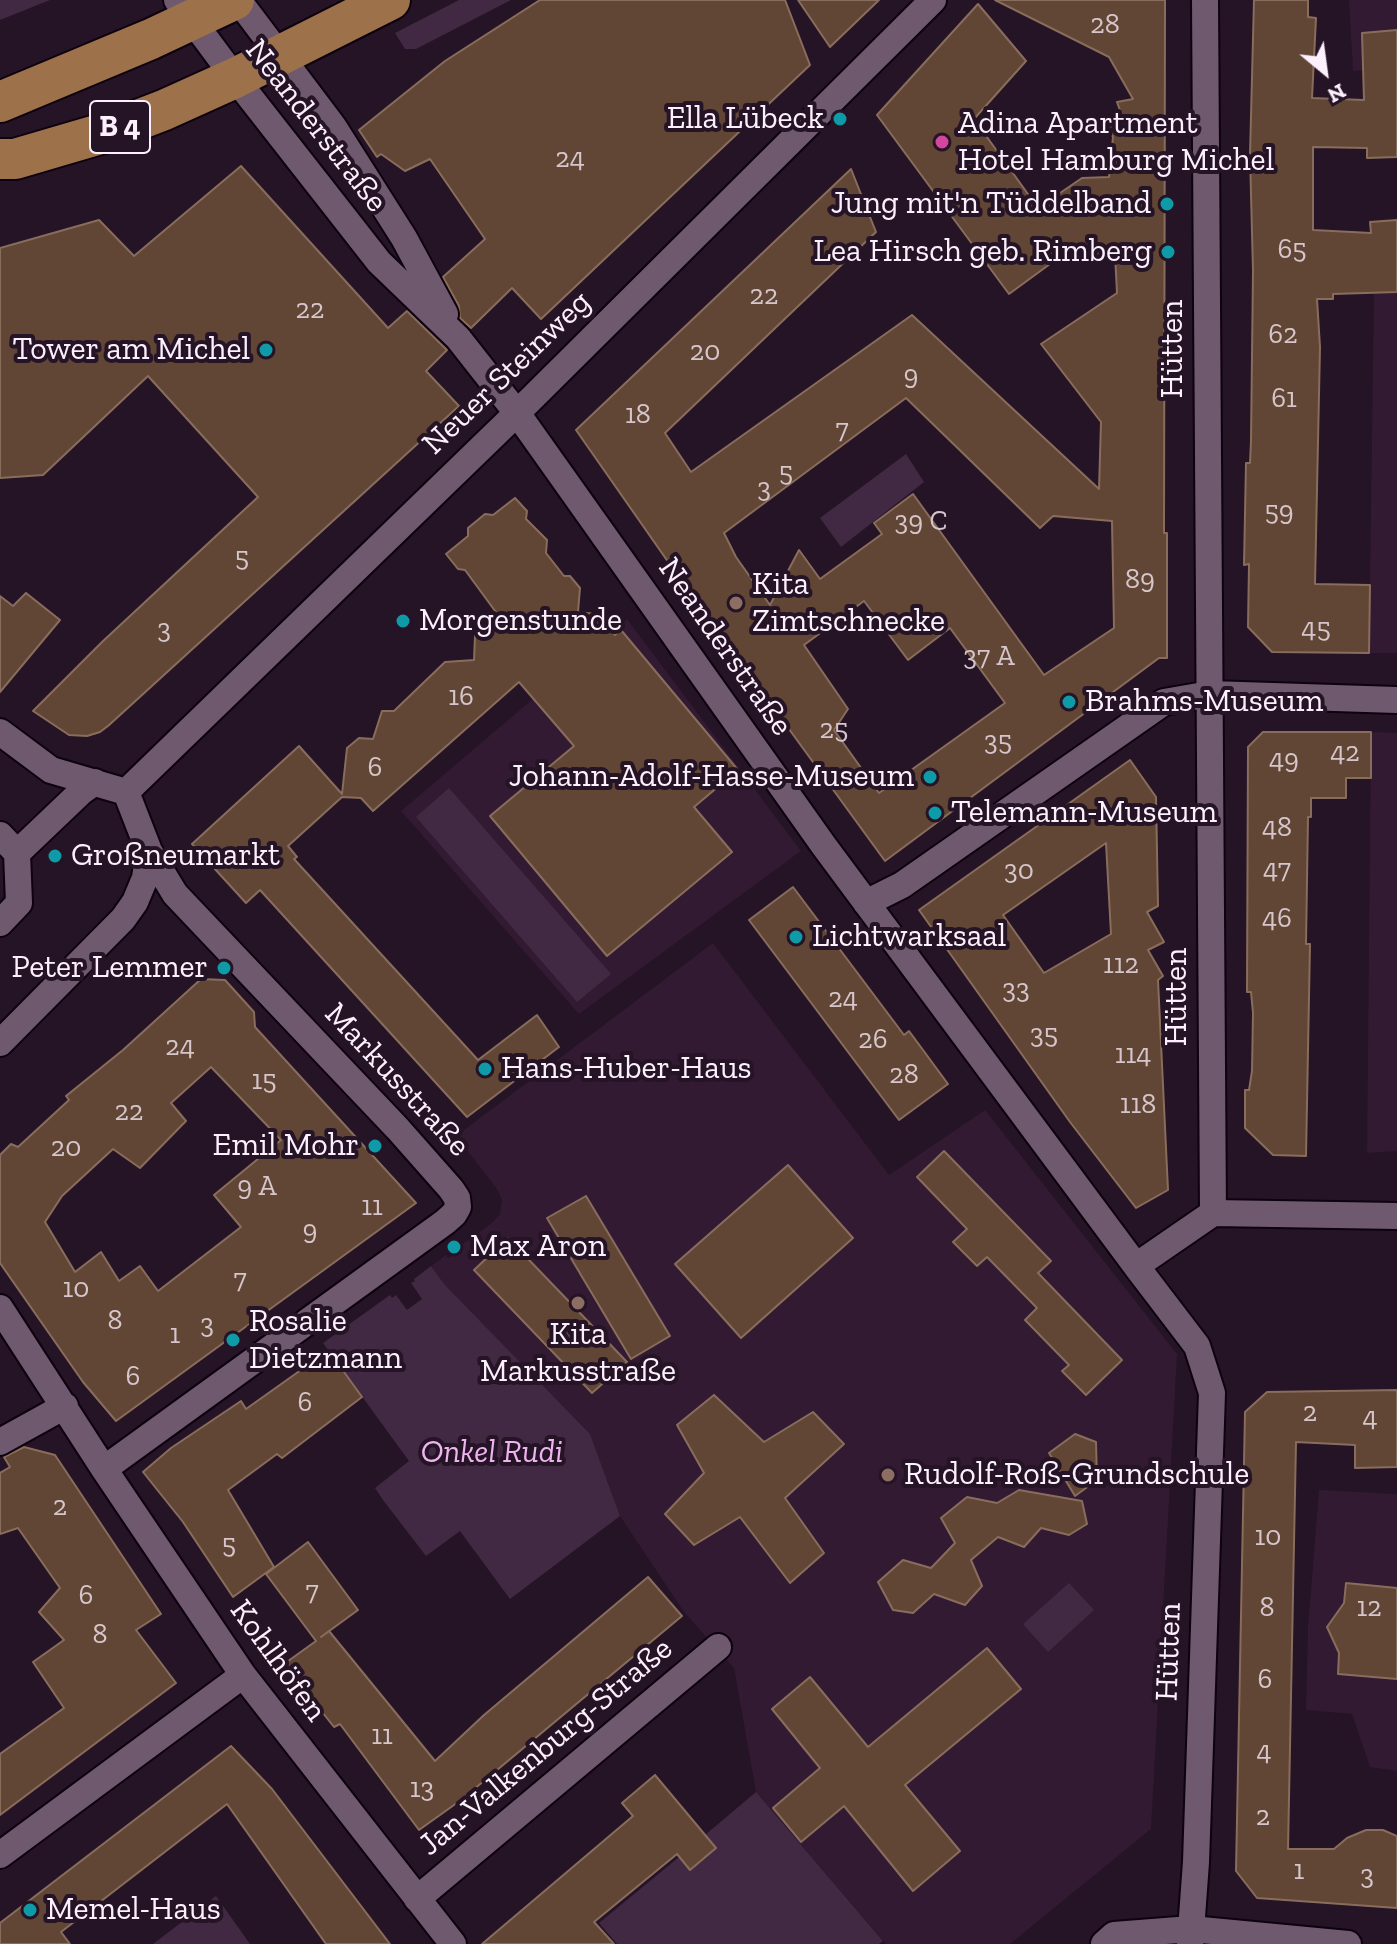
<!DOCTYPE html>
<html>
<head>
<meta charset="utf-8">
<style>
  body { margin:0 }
  #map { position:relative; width:1397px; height:1944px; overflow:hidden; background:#251326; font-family:"Zilla Slab",serif }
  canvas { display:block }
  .north { position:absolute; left:1285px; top:32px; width:80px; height:80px; -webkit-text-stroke:6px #251326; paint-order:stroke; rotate:151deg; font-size:22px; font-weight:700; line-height:32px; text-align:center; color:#fdf0fd }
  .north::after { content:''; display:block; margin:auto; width:28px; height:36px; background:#fdf0fd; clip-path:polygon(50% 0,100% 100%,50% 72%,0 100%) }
</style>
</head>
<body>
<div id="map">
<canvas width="1397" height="1944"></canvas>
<div class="north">N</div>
</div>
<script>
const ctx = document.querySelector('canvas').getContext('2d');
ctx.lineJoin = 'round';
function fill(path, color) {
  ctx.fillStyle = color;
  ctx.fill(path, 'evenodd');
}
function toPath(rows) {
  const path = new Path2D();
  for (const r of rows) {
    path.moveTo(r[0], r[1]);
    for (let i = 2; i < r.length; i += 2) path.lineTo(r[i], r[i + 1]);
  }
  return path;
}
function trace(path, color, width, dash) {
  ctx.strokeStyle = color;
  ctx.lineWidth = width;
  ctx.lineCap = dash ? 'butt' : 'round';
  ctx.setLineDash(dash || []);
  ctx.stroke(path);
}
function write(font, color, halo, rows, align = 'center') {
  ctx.font = font + ' "Zilla Slab",serif';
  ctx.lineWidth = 8;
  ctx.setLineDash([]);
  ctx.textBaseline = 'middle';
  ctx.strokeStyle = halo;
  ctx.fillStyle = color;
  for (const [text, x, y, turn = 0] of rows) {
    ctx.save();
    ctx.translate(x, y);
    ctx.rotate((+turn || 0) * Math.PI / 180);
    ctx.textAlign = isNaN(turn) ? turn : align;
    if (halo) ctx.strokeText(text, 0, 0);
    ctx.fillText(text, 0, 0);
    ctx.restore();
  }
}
fill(toPath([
  [1349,0,1397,0,1397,68,1353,71],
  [1397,292,1397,653,1369,653,1374,293],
  [627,619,801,851,579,1014,401,811],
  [1371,732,1397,733,1397,1151,1367,1153],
  [713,943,889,1175,985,1110,1177,1354,1151,1829,1010,1944,886,1944,756,1792,734,1668,684,1612,620,1516,590,1434,445,1285,431,1266,446,1255,448,1258,455,1253,454,1250,492,1223,500,1214,502,1200,497,1189,456,1136],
  [1319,1490,1397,1494,1397,1771,1370,1767,1352,1714,1306,1710,1308,1627]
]), '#311a32');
fill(toPath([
  [0,0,50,0,0,20],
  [459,0,511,0,416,49,405,49,395,33],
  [906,454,924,482,841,547,820,518],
  [449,788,611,974,577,1002,416,817],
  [431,1266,445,1285,590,1434,620,1516,510,1599,460,1531,426,1556,383,1500,375,1488,409,1461,323,1343,390,1295,392,1298,396,1295,407,1310,422,1299,411,1283,415,1281,414,1279],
  [1069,1583,1094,1610,1048,1652,1023,1624],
  [756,1792,883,1941,879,1944,617,1944,599,1923,679,1857,690,1870,715,1849,705,1835],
  [216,1896,250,1944,153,1944]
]), '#422943');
const building = toPath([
  [540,0,785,0,810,65,541,319,512,288,471,328,460,318,459,306,443,277,485,239,430,159,405,171,381,154,377,157,359,130,445,61,540,0],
  [798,0,879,0,830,47,798,0],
  [995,0,1165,0,1164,533,1167,533,1167,658,1159,658,885,861,687,589,576,430,851,169,876,232,665,433,691,472,912,315,1099,489,1101,422,1041,344,1117,293,1115,254,1065,253,1009,294,877,115,978,4,1026,61,974,119,1038,208,1082,178,1109,177,1113,137,1106,124,1122,116,1117,102,1133,99,1109,57,995,0],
  [906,398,1040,528,1053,516,1112,521,1114,628,1044,675,913,494,874,523,882,534,820,579,799,550,770,605,736,557,724,533,906,398],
  [864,601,908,660,950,628,1005,703,879,793,834,730,848,709,804,645,864,601],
  [1254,0,1308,0,1308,17,1316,18,1312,98,1364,100,1362,33,1397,30,1397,157,1367,158,1367,148,1313,147,1313,230,1371,233,1370,222,1397,220,1397,292,1333,294,1333,299,1317,299,1320,347,1315,584,1370,585,1369,653,1272,652,1248,627,1249,564,1244,565,1246,463,1250,463,1251,441,1253,271,1250,155,1254,0],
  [241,166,388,328,407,311,446,349,447,350,426,371,459,406,108,726,100,732,87,736,69,735,33,711,102,642,258,497,148,376,43,475,0,478,0,248,99,220,134,256,241,166],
  [515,498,527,511,526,519,547,540,546,553,564,576,570,576,580,588,578,612,596,614,615,635,621,630,738,770,694,807,732,852,607,956,490,816,574,746,519,682,373,811,361,798,342,797,288,846,297,857,294,859,478,1060,537,1015,559,1047,467,1117,260,890,246,903,192,844,299,746,342,794,347,748,359,738,373,739,382,711,394,711,445,662,474,660,475,636,498,615,465,570,458,569,446,554,468,536,468,528,485,514,493,515,515,498],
  [26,593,60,620,0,692,0,596,13,606,26,593],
  [1263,732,1371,732,1371,778,1346,778,1346,798,1311,798,1311,817,1308,817,1306,944,1310,944,1306,1156,1273,1155,1245,1128,1245,1090,1249,1090,1252,1071,1253,1013,1251,992,1247,992,1248,747,1263,732],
  [1130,760,1156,797,1158,906,1147,912,1164,942,1148,950,1163,976,1158,980,1168,1190,1136,1208,1070,1122,919,910,1130,760],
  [1106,843,1111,934,1044,973,1003,915,1106,843],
  [793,887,904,1035,909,1031,948,1084,899,1120,749,920,793,887],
  [201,979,225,980,254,1012,255,1027,416,1203,116,1421,83,1382,0,1263,0,1155,11,1144,18,1147,69,1100,66,1096,123,1050,201,979],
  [211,1067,281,1140,214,1195,241,1227,158,1291,140,1266,119,1281,101,1252,75,1272,45,1222,62,1196,113,1149,140,1168,186,1121,171,1103,211,1067],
  [944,1151,1051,1261,1038,1273,1122,1360,1086,1395,1062,1371,1069,1365,1025,1320,1037,1308,987,1257,977,1266,953,1242,967,1229,917,1177,944,1151],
  [788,1165,853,1238,741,1338,675,1264,788,1165],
  [586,1196,670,1336,631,1359,547,1218,586,1196],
  [508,1238,627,1362,592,1393,474,1270,508,1238],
  [322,1355,334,1358,362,1397,282,1458,277,1454,228,1490,274,1567,233,1597,183,1522,143,1472,171,1448,241,1401,246,1409,322,1355],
  [1397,1390,1397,1467,1355,1468,1355,1445,1296,1442,1288,1849,1334,1849,1347,1838,1366,1830,1383,1830,1397,1836,1397,1908,1257,1898,1236,1871,1245,1412,1267,1392,1397,1390],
  [714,1395,764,1442,813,1412,844,1444,785,1498,824,1553,790,1583,740,1517,694,1545,665,1514,704,1473,677,1425,714,1395],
  [1075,1434,1096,1442,1097,1480,1075,1496,1049,1453,1075,1434],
  [24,1447,55,1455,161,1614,136,1630,176,1683,0,1815,0,1754,64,1708,33,1662,64,1640,39,1612,60,1588,18,1528,0,1534,0,1473,10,1467,4,1457,24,1447],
  [1019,1490,1082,1501,1087,1524,1069,1535,1041,1528,1024,1547,998,1537,971,1560,982,1586,965,1605,934,1594,913,1613,893,1610,878,1582,903,1560,931,1568,955,1543,941,1518,967,1497,997,1503,1019,1490],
  [308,1542,358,1610,321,1637,329,1631,435,1761,484,1715,648,1577,682,1616,461,1800,419,1830,340,1724,334,1727,284,1664,316,1641,266,1574,308,1542],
  [1346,1583,1397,1588,1397,1679,1338,1674,1339,1653,1327,1627,1344,1603,1346,1583],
  [987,1648,1021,1689,905,1785,960,1851,913,1891,844,1806,801,1842,773,1808,820,1768,772,1709,810,1677,868,1747,987,1648],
  [231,1746,272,1789,390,1944,326,1944,227,1804,61,1932,70,1944,0,1944,0,1923,231,1746],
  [655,1775,716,1848,690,1870,677,1854,594,1922,614,1944,482,1944,633,1816,622,1803,655,1775]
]);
fill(building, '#614636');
trace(building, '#896d5c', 2);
const street = toPath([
  [177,0,235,78,379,262,458,338,517,413,824,846,1136,1266],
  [238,0,333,126,404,238,445,314],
  [1205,0,1213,1213],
  [0,732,51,770,126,792],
  [126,792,517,413,933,0],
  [0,835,17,853,19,903,0,923],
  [17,853,81,792,95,782],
  [866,903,902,885,1164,702,1210,694,1397,700],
  [0,1043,123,919,135,902,145,878,149,851],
  [1213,1213,1397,1216],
  [0,1308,104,1469,243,1675,453,1944],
  [0,1442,65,1406],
  [104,1469,445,1222,454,1214,458,1207,457,1198,451,1189,398,1129,175,894,149,851,126,792],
  [0,1855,243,1675],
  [417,1899,718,1647],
  [1104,1944,1114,1935,1191,1929,1348,1944],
  [1190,1944,1196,1862,1212,1393,1197,1346,1136,1266,1213,1213]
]);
const primary = toPath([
  [0,102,151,39,234,0],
  [0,159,15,159,107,132,164,110,235,78,390,0]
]);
trace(street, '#0e020f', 30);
trace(primary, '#0e020f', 44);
trace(street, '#6f596f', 26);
trace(primary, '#9d724b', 40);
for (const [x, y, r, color] of [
  [840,119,8,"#0f9aa8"],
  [942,142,8,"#d1479c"],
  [1167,204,8,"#0f9aa8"],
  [1168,252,8,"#0f9aa8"],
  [266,350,8,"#0f9aa8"],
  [736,603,8,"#8d6e63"],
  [403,621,8,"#0f9aa8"],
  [1069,702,8,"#0f9aa8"],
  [930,777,8,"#0f9aa8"],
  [935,813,8,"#0f9aa8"],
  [55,856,8,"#0f9aa8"],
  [796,937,8,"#0f9aa8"],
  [224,968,8,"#0f9aa8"],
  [485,1069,8,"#0f9aa8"],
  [375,1146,8,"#0f9aa8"],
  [454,1247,8,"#0f9aa8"],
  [578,1303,8,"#8d6e63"],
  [233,1340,8,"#0f9aa8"],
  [888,1475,8,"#8d6e63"],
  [30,1910,8,"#0f9aa8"]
]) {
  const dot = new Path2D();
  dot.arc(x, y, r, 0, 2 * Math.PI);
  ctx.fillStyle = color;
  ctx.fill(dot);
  trace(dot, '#251326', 3);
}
write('28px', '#d6c6cb', null, [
  ["28",1105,25],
  ["24",570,159],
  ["65",1292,250],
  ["22",764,296],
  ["22",310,310],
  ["62",1283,335],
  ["20",705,352],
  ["9",911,376],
  ["61",1284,399],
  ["18",638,415],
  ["7",842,430],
  ["5",786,473],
  ["3",764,489],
  ["59",1279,512],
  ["39 C",921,522],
  ["5",242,558],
  ["89",1140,580],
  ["45",1316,629],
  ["3",164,630],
  ["37 A",989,657],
  ["16",461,697],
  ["25",834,730],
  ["35",998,742],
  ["42",1345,753],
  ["49",1284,760],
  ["6",375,768],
  ["48",1277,828],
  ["47",1277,870],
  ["30",1019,871],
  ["46",1277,919],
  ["112",1121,965],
  ["33",1016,990],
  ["24",843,999],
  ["35",1044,1035],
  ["26",873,1040],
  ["24",180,1047],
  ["114",1133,1055],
  ["28",904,1075],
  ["15",264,1081],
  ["118",1138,1105],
  ["22",129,1112],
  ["20",66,1148],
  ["9 A",257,1187],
  ["11",372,1207],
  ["9",310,1231],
  ["7",240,1280],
  ["10",76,1289],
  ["8",115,1321],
  ["3",207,1325],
  ["1",175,1335],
  ["6",133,1377],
  ["6",305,1403],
  ["2",1310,1413],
  ["4",1370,1418],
  ["2",60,1507],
  ["10",1268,1537],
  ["5",229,1545],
  ["7",312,1592],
  ["6",86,1596],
  ["8",1267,1608],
  ["12",1369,1608],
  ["8",100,1635],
  ["6",1265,1680],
  ["11",382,1736],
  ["4",1264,1752],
  ["13",422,1789],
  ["2",1263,1817],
  ["1",1299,1871],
  ["3",1367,1876]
]);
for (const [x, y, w] of [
  [120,127,60]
]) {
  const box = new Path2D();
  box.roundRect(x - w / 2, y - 26, w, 52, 6);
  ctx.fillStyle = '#251326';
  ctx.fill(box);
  trace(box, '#fdf0fd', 2);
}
write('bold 30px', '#fdf0fd', null, [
  ["B 4",120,127]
]);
write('32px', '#fdf0fd', '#251326', [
  ["Ella Lübeck",824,119,"right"],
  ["Adina Apartment",958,124],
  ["Hotel Hamburg Michel",958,161],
  ["Jung mit'n Tüddelband",1151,204,"right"],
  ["Lea Hirsch geb. Rimberg",1152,252,"right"],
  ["Tower am Michel",250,350,"right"],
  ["Kita",752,585],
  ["Zimtschnecke",752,622],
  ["Morgenstunde",419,621],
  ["Brahms-Museum",1085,702],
  ["Johann-Adolf-Hasse-Museum",914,777,"right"],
  ["Telemann-Museum",951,813],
  ["Großneumarkt",71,856],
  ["Lichtwarksaal",812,937],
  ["Peter Lemmer",208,968,"right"],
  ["Hans-Huber-Haus",501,1069],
  ["Emil Mohr",359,1146,"right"],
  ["Max Aron",470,1247],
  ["Rosalie",249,1322],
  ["Dietzmann",249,1359],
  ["Kita",578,1335,"center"],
  ["Markusstraße",578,1372,"center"],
  ["Rudolf-Roß-Grundschule",904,1475],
  ["Memel-Haus",46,1910]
], 'left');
write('32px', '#fdf0fd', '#251326', [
  ["Neanderstraße",316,126,52],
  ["Hütten",1173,349,-90],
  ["Neuer Steinweg",507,373,-44],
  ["Neanderstraße",725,647,55],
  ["Hütten",1177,997,-90],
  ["Markusstraße",397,1080,47],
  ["Hütten",1169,1652,-88],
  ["Kohlhöfen",278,1661,54],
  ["Jan-Valkenburg-Straße",546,1747,-40]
]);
write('italic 32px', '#eeb4ef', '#251326', [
  ["Onkel Rudi",492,1453]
]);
</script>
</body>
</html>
